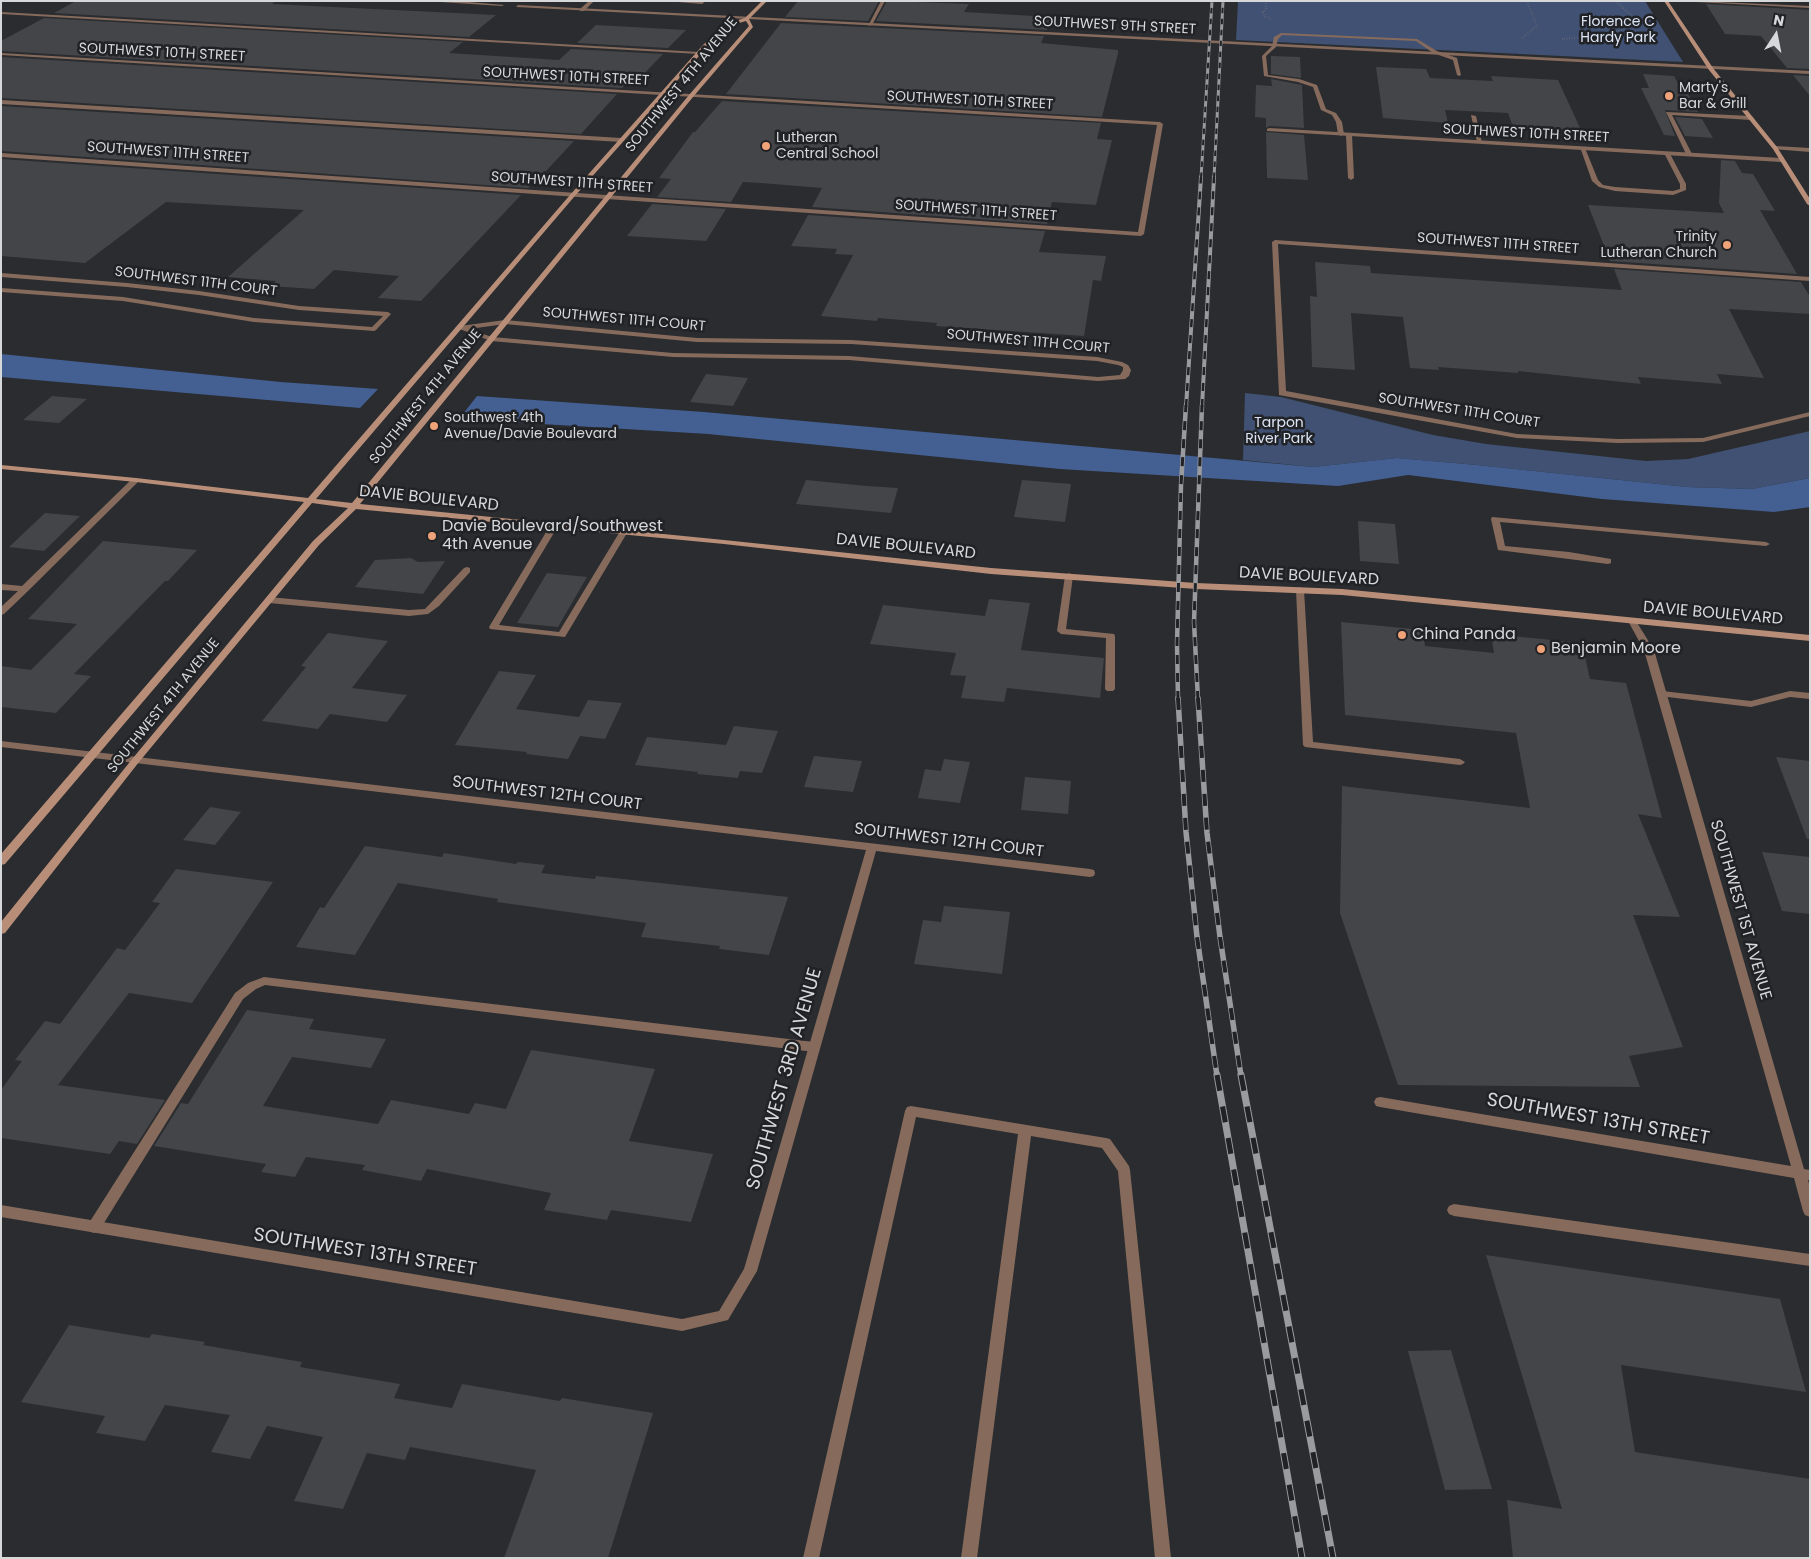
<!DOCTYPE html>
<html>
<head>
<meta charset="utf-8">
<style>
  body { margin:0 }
  #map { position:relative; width:1811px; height:1559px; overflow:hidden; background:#2a2c2f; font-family:Poppins,sans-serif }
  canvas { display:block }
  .frame { position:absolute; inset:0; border:2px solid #d7d8da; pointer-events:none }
  .north { position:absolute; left:1751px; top:10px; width:50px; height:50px; -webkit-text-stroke:4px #212225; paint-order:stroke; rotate:11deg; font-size:14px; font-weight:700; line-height:20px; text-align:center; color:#d7d8da }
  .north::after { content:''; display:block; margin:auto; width:18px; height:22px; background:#d7d8da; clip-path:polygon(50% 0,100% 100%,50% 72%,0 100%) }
</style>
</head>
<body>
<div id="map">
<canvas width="1811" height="1559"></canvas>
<div class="frame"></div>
<div class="north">N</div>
</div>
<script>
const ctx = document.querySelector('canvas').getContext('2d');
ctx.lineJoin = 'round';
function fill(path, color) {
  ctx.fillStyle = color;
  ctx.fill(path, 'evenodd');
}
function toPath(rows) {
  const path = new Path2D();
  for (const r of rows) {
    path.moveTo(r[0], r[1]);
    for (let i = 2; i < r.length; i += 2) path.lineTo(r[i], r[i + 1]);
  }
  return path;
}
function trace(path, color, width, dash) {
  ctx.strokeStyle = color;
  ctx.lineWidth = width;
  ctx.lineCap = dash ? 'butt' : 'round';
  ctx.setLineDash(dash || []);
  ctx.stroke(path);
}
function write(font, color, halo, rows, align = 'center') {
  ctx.font = font + ' Poppins,sans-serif';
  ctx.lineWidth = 5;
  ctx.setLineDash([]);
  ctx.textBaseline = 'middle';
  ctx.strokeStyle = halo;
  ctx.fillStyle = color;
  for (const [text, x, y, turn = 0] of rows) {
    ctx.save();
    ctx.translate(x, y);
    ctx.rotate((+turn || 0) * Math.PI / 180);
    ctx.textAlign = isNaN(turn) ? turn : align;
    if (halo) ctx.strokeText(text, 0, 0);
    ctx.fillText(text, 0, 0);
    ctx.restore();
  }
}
fill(toPath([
  [1238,1,1645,1,1683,62,1236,40],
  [1245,393,1281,397,1433,435,1486,444,1646,461,1688,459,1810,431,1810,478,1752,489,1687,487,1477,465,1397,458,1313,467,1243,460]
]), '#405173');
fill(toPath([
  [1,354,281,382,378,389,360,408,1,377],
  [477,396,704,412,1313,467,1397,458,1477,465,1687,487,1752,489,1810,478,1810,507,1774,512,1602,499,1408,475,1338,486,1060,469,708,434,459,419]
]), '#445f92');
fill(toPath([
  [76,1,276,1,272,4,496,15,469,37,54,13],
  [798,1,879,1,868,21,785,17],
  [887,1,969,4,964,12,1052,17,1047,30,876,21],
  [1706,4,1810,10,1810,69,1787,68,1761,36,1725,34],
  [44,18,463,42,449,53,559,60,571,49,663,54,641,77,633,77,622,88,1,51,1,41],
  [781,23,1044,36,1041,43,1118,50,1118,53,1102,117,726,94],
  [596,25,686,30,668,48,577,43],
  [1271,56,1300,57,1301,78,1271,74],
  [1,57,617,94,581,134,1,98],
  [1376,67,1426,69,1430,78,1493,81,1491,76,1558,80,1581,130,1513,127,1508,113,1445,110,1448,123,1383,118],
  [1643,74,1674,76,1682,90,1686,90,1698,112,1665,110,1675,136,1664,135,1641,88,1649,88],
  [1793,75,1810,76,1810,96],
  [1271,79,1302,85,1304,128,1269,126,1266,128,1266,118,1255,117,1256,85,1272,86],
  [722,101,1101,123,1097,139,1112,140,1096,205,1052,202,1047,224,812,207,822,188,761,183,743,182,731,202,657,197,671,179,659,178,693,132,695,132],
  [1,106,574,141,546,171,544,171,528,188,1,151],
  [1675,117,1702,119,1713,138,1685,136],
  [1266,132,1304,135,1308,180,1267,178],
  [1,159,521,195,421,301,378,298,399,276,334,270,314,289,270,286,276,281,228,277,304,210,166,202,85,263,1,256],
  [1721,160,1735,161,1742,173,1753,174,1775,211,1760,210,1797,274,1610,261,1588,205,1724,213,1719,203],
  [652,204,726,209,706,241,627,236],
  [808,215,1045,231,1039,252,1106,256,1101,281,1093,280,1084,336,936,326,937,323,878,318,877,321,821,316,853,255,835,254,837,249,791,246],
  [1315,262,1370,266,1371,273,1622,290,1614,269,1801,282,1810,297,1810,314,1729,309,1764,378,1717,374,1722,384,1638,377,1641,384,1518,371,1518,373,1438,367,1439,370,1410,368,1403,317,1351,313,1355,370,1312,367,1310,296,1317,297],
  [706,374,748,378,733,406,690,402],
  [52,396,87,399,59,423,23,420],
  [806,480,867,486,898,488,891,513,796,504],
  [1022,480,1071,484,1065,522,1014,517],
  [45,513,80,516,44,551,9,547],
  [1358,521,1395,524,1399,564,1360,561],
  [103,541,197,550,168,581,165,581,74,674,91,676,56,713,1,707,1,666,31,670,77,624,28,619],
  [411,558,418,562,445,561,423,594,355,587,375,560],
  [547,573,587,577,558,627,517,623],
  [989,599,1030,603,1021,650,1104,658,1100,698,1007,688,1004,702,961,698,966,676,950,675,956,653,870,644,883,605,985,616],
  [1341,622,1423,630,1425,646,1494,653,1491,634,1582,643,1590,679,1626,683,1662,818,1638,814,1680,917,1633,915,1683,1047,1629,1056,1640,1087,1398,1085,1340,913,1342,786,1530,808,1516,733,1345,715],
  [328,633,388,641,352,688,407,695,387,722,330,714,318,729,262,721,306,667,301,666],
  [499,671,536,675,516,709,579,717,588,700,622,703,605,739,580,736,568,759,526,754,527,752,455,745],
  [734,726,778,731,762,773,740,771,738,778,697,774,698,772,635,765,647,737,726,745],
  [814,756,862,761,853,792,804,787],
  [1776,757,1810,761,1810,839,1807,839],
  [944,759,970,762,960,803,918,798,925,769,941,771],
  [1025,777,1071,781,1068,814,1021,810],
  [210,807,241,812,215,845,183,840],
  [365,846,442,857,444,853,516,864,518,862,545,865,541,873,595,879,596,876,788,897,769,955,719,949,720,946,641,937,646,923,497,902,498,899,398,883,355,955,296,947,320,907,324,908],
  [1762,852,1810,857,1810,914,1782,911],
  [176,869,273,882,192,1003,129,993,58,1085,165,1100,137,1144,119,1141,110,1154,1,1138,1,1090,22,1061,15,1060,45,1021,60,1024,117,948,125,950,160,903,152,902],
  [944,906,1010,912,1002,974,914,964,923,920,941,922],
  [247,1010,314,1019,309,1029,386,1039,371,1068,292,1057,263,1106,378,1124,391,1100,469,1114,475,1103,506,1109,531,1050,655,1069,629,1141,713,1154,691,1222,611,1210,607,1220,544,1210,551,1193,427,1169,421,1181,362,1170,365,1165,306,1157,295,1177,261,1172,266,1164,154,1146,181,1103,188,1104],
  [1486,1255,1780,1299,1806,1392,1621,1365,1635,1452,1810,1479,1810,1558,1513,1558,1507,1500,1562,1509],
  [69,1325,149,1338,152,1334,205,1342,203,1345,302,1362,300,1367,400,1384,394,1398,452,1408,462,1384,560,1401,562,1398,653,1413,608,1558,504,1558,536,1470,410,1447,405,1460,367,1453,343,1509,294,1501,323,1437,267,1426,250,1459,211,1452,230,1415,165,1405,145,1441,96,1433,105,1416,21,1402],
  [1451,1350,1492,1489,1445,1490,1408,1351]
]), '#434548');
trace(toPath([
  [1266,1,1266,10,1263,12,1264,16,1272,19],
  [1522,38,1537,26,1527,1],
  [1562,39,1599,36,1622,30,1630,24,1631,15,1615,1]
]), '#727376', 2, [0.5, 2]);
fill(toPath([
  [589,1,594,1,584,11,580,11,580,9,589,1],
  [666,1,701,2,706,1,702,4,666,1],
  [881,1,885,1,872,25,868,26,881,1],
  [1,12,699,52,701,53,699,54,1,14,1,12],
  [1281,33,1417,39,1437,51,1457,58,1461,75,1459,76,1457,75,1453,60,1433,53,1416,41,1282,35,1278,39,1276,47,1266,56,1268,75,1299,79,1317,85,1326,109,1336,113,1342,122,1344,134,1341,136,1338,134,1336,122,1332,115,1321,110,1313,87,1298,82,1264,76,1262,56,1272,46,1274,37,1281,33],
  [1,100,621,138,624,140,621,142,1,104,1,100],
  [1666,112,1751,116,1754,118,1751,120,1672,115,1692,154,1689,156,1686,154,1666,112],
  [1471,115,1476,116,1482,143,1477,142,1471,115],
  [1349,133,1352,135,1354,178,1351,180,1348,178,1346,135,1349,133],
  [1580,147,1585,148,1598,180,1603,185,1615,187,1673,191,1680,189,1680,184,1664,153,1669,152,1686,184,1686,190,1673,195,1615,191,1599,187,1592,181,1580,147],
  [133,478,136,478,140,480,28,591,4,614,1,615,1,607,18,591,1,590,1,584,22,586,133,478],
  [1492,517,1766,542,1770,544,1766,546,1500,522,1505,546,1569,552,1611,559,1611,563,1608,564,1498,550,1491,519,1492,517],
  [551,524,554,524,558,526,499,625,559,632,619,533,623,531,627,533,565,637,490,629,489,627,551,524],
  [467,567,470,568,470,572,439,606,428,614,409,616,269,603,265,600,269,597,409,610,425,609,464,568,467,567],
  [1069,573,1073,576,1066,629,1114,634,1115,636,1115,689,1113,691,1107,691,1105,689,1106,638,1061,634,1057,631,1065,576,1069,573],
  [1300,587,1304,590,1313,742,1460,759,1465,762,1463,764,1460,765,1305,747,1303,745,1296,590,1300,587],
  [1662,691,1751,701,1790,691,1810,693,1810,699,1790,697,1751,707,1659,696,1657,694,1662,691],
  [264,977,814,1042,818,1044,820,1047,818,1050,814,1052,265,985,256,989,243,999,99,1231,94,1233,89,1231,87,1227,89,1223,235,993,248,983,264,977],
  [911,1106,1106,1138,1110,1139,1129,1166,1130,1170,1171,1558,1155,1558,1118,1171,1102,1148,1031,1136,977,1558,961,1558,1018,1134,916,1117,819,1558,803,1558,905,1111,907,1107,911,1106]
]), '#866b5d');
fill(toPath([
  [425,1,457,1,504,5,502,6,425,1],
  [1694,1,1810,6,1810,8,1696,2,1694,1],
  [518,5,1810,71,1810,74,516,7,518,5],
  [1,53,1160,122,1163,124,1144,234,1141,236,1,157,1,153,1138,232,1157,125,1,55,1,53],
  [1269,128,1781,158,1784,160,1781,162,1267,131,1267,129,1269,128],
  [1775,146,1810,148,1810,152,1773,149,1773,147,1775,146],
  [1275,240,1810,277,1810,281,1278,244,1286,391,1517,434,1618,439,1703,438,1810,412,1810,416,1703,442,1618,443,1517,438,1279,395,1272,242,1275,240],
  [1,273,127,283,199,291,299,306,388,312,391,314,376,330,374,331,254,322,123,301,1,292,1,288,123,297,254,318,372,327,383,316,299,310,199,295,127,287,1,277,1,273],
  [505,320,697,338,851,340,1097,357,1122,362,1128,365,1131,370,1129,376,1125,379,1098,381,849,360,673,357,491,341,457,328,460,326,505,320],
  [505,324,697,342,851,344,1097,361,1118,365,1123,367,1123,370,1120,375,1098,377,849,356,673,353,492,337,469,329,505,324],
  [1632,618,1636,621,1654,650,1804,1169,1810,1170,1810,1180,1808,1180,1810,1188,1810,1217,1805,1215,1803,1211,1794,1178,1380,1107,1376,1106,1374,1102,1376,1098,1380,1097,1791,1166,1644,650,1628,621,1632,618],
  [1,741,1090,869,1094,870,1095,873,1094,876,1090,877,876,851,757,1271,728,1320,682,1331,1,1217,1,1205,682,1319,719,1311,744,1269,866,850,1,747,1,741],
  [1454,1204,1810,1254,1810,1266,1454,1216,1449,1214,1447,1210,1449,1206,1454,1204]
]), '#866b5d');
fill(toPath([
  [762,1,767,1,749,19,753,27,693,97,360,504,724,540,991,568,1196,583,1342,589,1810,635,1810,641,1342,595,1196,589,991,574,724,544,356,509,319,545,139,762,5,933,1,934,1,922,133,758,313,541,348,508,312,503,5,864,1,865,1,854,304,502,136,482,1,469,1,465,136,478,308,498,570,195,703,45,725,24,745,18,762,1],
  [746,21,749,26,689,95,352,503,316,499,574,197,707,47,729,26,746,21],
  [1664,1,1668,1,1713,68,1777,147,1810,199,1810,206,1807,204,1773,149,1709,70,1664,1]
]), '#b88e78');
const railFar4 = toPath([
  [1201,178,1212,1],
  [1214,178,1223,1]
]);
const railFar3 = toPath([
  [1186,407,1201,177],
  [1202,407,1214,177]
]);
const railFar2 = toPath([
  [1178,700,1177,644,1181,485,1186,405],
  [1198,700,1194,622,1202,405]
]);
const railFar1 = toPath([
  [1178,698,1186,832,1197,937,1217,1076],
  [1198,698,1207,833,1220,937,1241,1076]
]);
const rail = toPath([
  [1217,1075,1302,1558],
  [1241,1075,1333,1558]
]);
trace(railFar4, '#9a9b9e', 3);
trace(railFar3, '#9a9b9e', 4);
trace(railFar2, '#9a9b9e', 4.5);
trace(railFar1, '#9a9b9e', 5.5);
trace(rail, '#9a9b9e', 7);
trace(railFar4, '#212225', 2, [5.5]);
trace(railFar3, '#212225', 2.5, [8]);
trace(railFar2, '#212225', 3, [9]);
trace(railFar1, '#212225', 4, [12]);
trace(rail, '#212225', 5, [16]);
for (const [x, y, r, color] of [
  [1669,96,5,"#f0a278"],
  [766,146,5,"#f0a278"],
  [1727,245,5,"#f0a278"],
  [434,426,5,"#f0a278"],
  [432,536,5,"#f0a278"],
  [1402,635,5,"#f0a278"],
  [1541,649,5,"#f0a278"]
]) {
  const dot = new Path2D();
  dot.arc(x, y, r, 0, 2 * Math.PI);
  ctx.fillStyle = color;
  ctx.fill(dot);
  trace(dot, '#212225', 2);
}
write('14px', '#dce5f5', '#212225', [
  ["Florence C",1618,22],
  ["Hardy Park",1618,38],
  ["Tarpon",1279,423],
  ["River Park",1279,439]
]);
write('14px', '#d7d8da', '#212225', [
  ["SOUTHWEST 9TH STREET",1115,26,3],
  ["SOUTHWEST 10TH STREET",162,53,3],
  ["SOUTHWEST 10TH STREET",566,77,3],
  ["SOUTHWEST 4TH AVENUE",682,85,-51],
  ["SOUTHWEST 10TH STREET",970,101,3],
  ["SOUTHWEST 10TH STREET",1526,134,3],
  ["SOUTHWEST 11TH STREET",168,153,4],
  ["SOUTHWEST 11TH STREET",572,183,4],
  ["SOUTHWEST 11TH STREET",976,211,4],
  ["SOUTHWEST 11TH STREET",1498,244,4],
  ["SOUTHWEST 11TH COURT",196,282,7],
  ["SOUTHWEST 11TH COURT",624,320,5],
  ["SOUTHWEST 11TH COURT",1028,342,5],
  ["SOUTHWEST 4TH AVENUE",426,397,-51],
  ["SOUTHWEST 11TH COURT",1459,411,9],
  ["SOUTHWEST 4TH AVENUE",164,706,-51]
]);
write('14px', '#d7d8da', '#212225', [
  ["Marty's",1679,88],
  ["Bar & Grill",1679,104],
  ["Lutheran",776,138],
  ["Central School",776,154],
  ["Trinity",1717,237,"right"],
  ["Lutheran Church",1717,253,"right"],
  ["Southwest 4th",444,418],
  ["Avenue/Davie Boulevard",444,434]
], 'left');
write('16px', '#d7d8da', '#212225', [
  ["DAVIE BOULEVARD",429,499,6],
  ["DAVIE BOULEVARD",906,547,6],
  ["DAVIE BOULEVARD",1309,577,3],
  ["DAVIE BOULEVARD",1713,614,5],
  ["SOUTHWEST 12TH COURT",547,794,7],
  ["SOUTHWEST 12TH COURT",949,841,7],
  ["SOUTHWEST 1ST AVENUE",1740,910,74]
]);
write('16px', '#d7d8da', '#212225', [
  ["Davie Boulevard/Southwest",442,527],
  ["4th Avenue",442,545],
  ["China Panda",1412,635],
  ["Benjamin Moore",1551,649]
], 'left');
write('19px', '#d7d8da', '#212225', [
  ["SOUTHWEST 3RD AVENUE",785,1079,-74],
  ["SOUTHWEST 13TH STREET",1598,1120,10],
  ["SOUTHWEST 13TH STREET",365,1253,9]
]);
</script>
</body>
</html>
